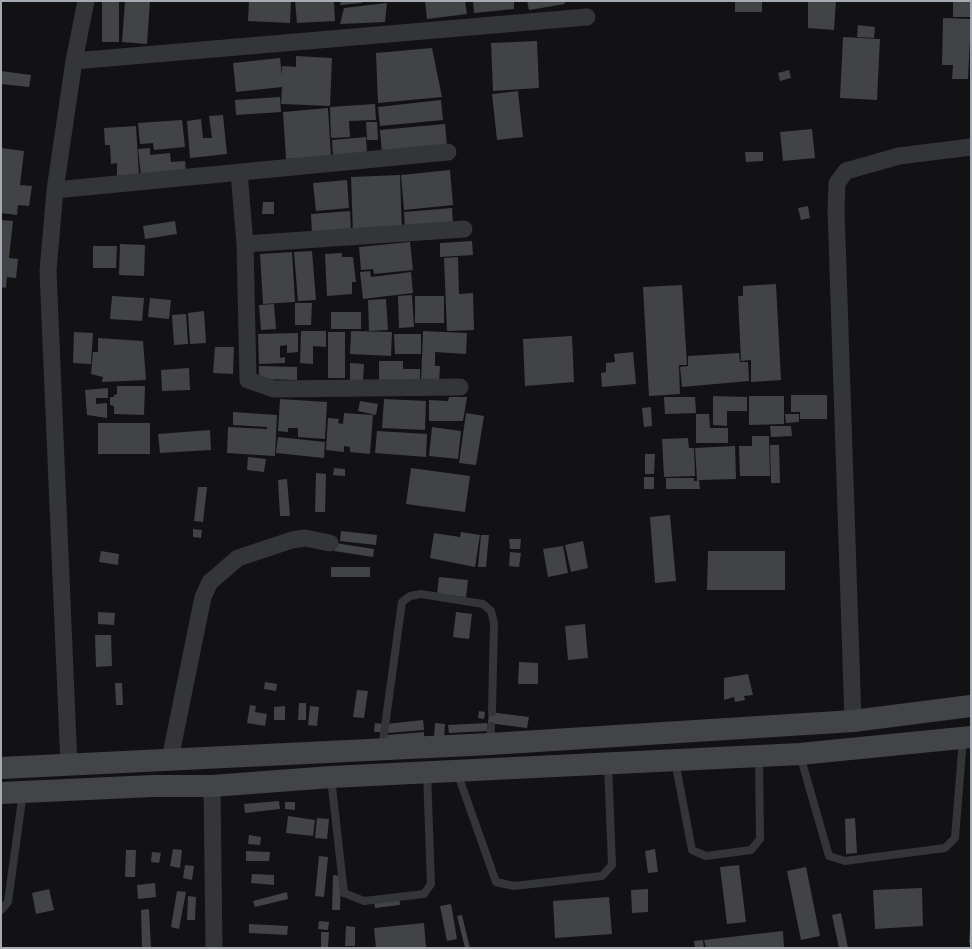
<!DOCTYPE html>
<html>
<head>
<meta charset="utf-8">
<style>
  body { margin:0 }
  #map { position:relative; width:972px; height:949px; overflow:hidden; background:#121214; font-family:"Space Grotesk",sans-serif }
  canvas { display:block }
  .frame { position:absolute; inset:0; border:2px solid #a5aab3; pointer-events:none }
</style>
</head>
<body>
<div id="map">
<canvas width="972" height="949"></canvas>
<div class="frame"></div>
</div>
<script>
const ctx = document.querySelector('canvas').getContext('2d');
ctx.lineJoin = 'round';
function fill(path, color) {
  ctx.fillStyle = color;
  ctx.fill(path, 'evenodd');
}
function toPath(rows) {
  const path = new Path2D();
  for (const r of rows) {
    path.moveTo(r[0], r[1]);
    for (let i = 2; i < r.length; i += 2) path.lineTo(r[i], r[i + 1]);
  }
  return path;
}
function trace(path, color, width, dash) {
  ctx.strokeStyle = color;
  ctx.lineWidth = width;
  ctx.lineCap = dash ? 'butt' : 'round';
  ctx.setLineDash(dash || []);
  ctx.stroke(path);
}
fill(toPath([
  [102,1,119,1,119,42,102,42],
  [125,1,150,1,147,44,122,42],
  [249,1,291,1,290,23,248,21],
  [295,1,334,1,335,21,297,23],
  [341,1,362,1,362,3,340,5],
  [425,1,465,1,467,14,427,19],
  [473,1,514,1,514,9,474,13],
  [527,1,564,1,565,4,529,10],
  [735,1,762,1,762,12,735,12],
  [808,1,836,1,834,30,808,28],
  [953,1,971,1,970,17,953,17],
  [387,3,385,22,340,24,344,8],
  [943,18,971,19,968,79,952,79,953,65,942,65],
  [858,25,875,27,874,38,857,37],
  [843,37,880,39,877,100,840,98],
  [537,41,539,88,493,91,491,43],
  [432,48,442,97,378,103,376,53],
  [296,56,332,58,330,106,281,104,282,87,236,92,233,63,280,58,282,76,282,66,296,67],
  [789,70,791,78,780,81,778,73],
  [1,71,31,75,29,87,1,84],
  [518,91,523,137,497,140,492,94],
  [280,97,281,112,236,115,235,100],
  [441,100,443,120,380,126,378,107],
  [375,104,376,120,349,121,350,137,331,138,330,107],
  [328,108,331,156,286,159,283,112],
  [223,115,227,154,190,158,187,121,201,119,203,138,212,138,209,116],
  [182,120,185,147,154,150,153,143,140,144,138,123],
  [366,122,377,122,378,140,367,140],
  [445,124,447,147,382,153,380,130],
  [136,126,139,176,117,177,117,163,111,164,110,145,105,145,104,128],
  [812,129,815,158,783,161,780,132],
  [366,137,367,153,333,156,332,140],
  [1,148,24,151,20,185,32,186,29,206,18,205,17,215,1,213],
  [150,148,150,155,170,153,171,162,185,161,186,171,141,176,138,149],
  [745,152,763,152,763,161,746,162],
  [450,170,453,205,404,210,401,175],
  [400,175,402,233,353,235,351,177],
  [347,180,349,208,316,211,313,183],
  [263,202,274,202,274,214,262,214],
  [808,206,810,218,801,220,798,208],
  [452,208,453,225,405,229,404,212],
  [350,211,351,233,312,236,311,214],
  [1,220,13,221,9,258,18,259,16,278,7,277,6,288,1,287],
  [175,221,177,234,145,239,143,226],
  [472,241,473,255,440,257,440,243],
  [410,242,413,270,374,274,373,269,361,270,359,247],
  [120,244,145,245,144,276,119,275],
  [93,246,117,246,116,268,93,268],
  [312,251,316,300,298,301,294,252],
  [292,252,295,302,263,304,260,254],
  [342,253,342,257,353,257,356,282,352,282,352,294,327,296,325,254],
  [458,257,459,294,473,293,474,330,447,331,444,258],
  [370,271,371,277,411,272,413,293,363,299,360,272],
  [776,284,781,380,751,382,751,360,741,361,738,296,743,296,743,286],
  [682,285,687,365,679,365,680,394,649,396,643,287],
  [412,295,414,327,399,328,398,296],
  [112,296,144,298,142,321,110,319],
  [415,296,444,296,444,323,415,323],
  [150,298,171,300,169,319,148,317],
  [386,299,388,330,369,331,368,300],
  [295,303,312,303,311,325,295,325],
  [274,304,276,329,261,330,259,305],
  [204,311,206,343,190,344,188,313],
  [331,312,361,312,361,329,331,329],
  [186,314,188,344,174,345,172,315],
  [301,331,326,331,326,347,313,346,313,364,300,363],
  [351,331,392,332,391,356,350,354],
  [423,331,467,333,466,354,435,352,435,366,440,366,439,384,421,383],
  [74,332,93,333,91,364,73,363],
  [328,332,345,332,345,378,328,378],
  [298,333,298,352,287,353,287,345,280,346,280,358,285,357,285,363,259,364,258,334],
  [394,334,421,334,421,354,395,354],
  [572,336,574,382,525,386,523,339],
  [98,338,143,341,146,380,102,382,103,377,91,374,93,352,98,352],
  [215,347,234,347,233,374,213,373],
  [633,352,636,384,602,387,601,373,606,372,606,363,615,362,614,354],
  [739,353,740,362,748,362,749,381,682,387,680,367,688,366,688,356],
  [379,361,403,361,403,369,420,369,420,381,379,380],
  [350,363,364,364,363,381,350,381],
  [259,366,297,367,297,380,259,379],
  [189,368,190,390,162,391,161,370],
  [117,386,145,386,144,415,114,414,114,406,110,405,110,397,114,397,114,395,117,394],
  [108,388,108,398,96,398,96,404,107,403,107,418,87,415,85,390],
  [791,395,827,395,827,419,800,419,800,412,791,412],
  [713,396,747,397,747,411,727,411,727,426,713,425],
  [749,396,784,396,784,424,749,425],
  [449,397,467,397,463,421,429,421,429,400,448,401],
  [664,397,695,397,696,413,665,414],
  [280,399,327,402,325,439,298,437,298,428,288,428,288,432,278,431],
  [384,399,426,401,425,430,382,428],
  [360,401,378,404,376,415,358,411],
  [651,407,652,426,644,427,642,408],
  [233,412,277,415,275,456,227,453,228,427,267,429,267,427,233,425],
  [344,413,373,415,370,454,350,452,350,447,344,446,344,452,326,450,328,418,339,419,338,423,343,424],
  [466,413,484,416,476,465,459,463],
  [696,414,709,414,710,428,728,428,728,443,696,443],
  [785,414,799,414,799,422,786,423],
  [98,423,150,423,150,454,98,454],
  [770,426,791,426,792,436,771,437],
  [432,427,461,431,458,459,429,456],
  [210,430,211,450,160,453,158,434],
  [377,431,427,434,426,457,375,453],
  [752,436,769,436,770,476,740,476,739,446,752,446],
  [278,437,325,442,324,458,276,453],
  [688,438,689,448,694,448,695,476,664,477,662,439],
  [770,445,779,445,780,483,771,483],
  [735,446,736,479,699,480,700,489,666,489,666,478,694,478,694,481,697,481,695,448],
  [645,454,655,454,654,474,645,474],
  [248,457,266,459,264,472,247,470],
  [334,468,345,469,345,476,333,475],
  [411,468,470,476,465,512,406,504],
  [316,473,326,474,325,512,315,512],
  [644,477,654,477,654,489,644,489],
  [287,479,290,516,280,516,278,480],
  [198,487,207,487,203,522,194,521],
  [670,515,676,581,655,583,650,517],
  [193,529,202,530,201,538,193,537],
  [341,531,377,535,376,545,340,541],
  [461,532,480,535,475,567,430,558,434,533,460,537],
  [481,535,489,535,486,567,478,567],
  [509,539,521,539,520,549,510,549],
  [583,541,588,568,571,572,565,545],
  [335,543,374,549,373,557,334,551],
  [563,546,568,573,548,577,543,549],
  [101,551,119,554,118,565,99,562],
  [708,551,785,551,785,590,707,590],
  [510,552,521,553,519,567,509,566],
  [331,567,370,567,370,577,331,577],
  [439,577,468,580,466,597,437,594],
  [98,612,115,613,114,625,98,624],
  [456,612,472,614,469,639,453,637],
  [585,624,588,658,568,660,565,626],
  [95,635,111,635,112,666,96,667],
  [519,662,538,663,538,684,518,684],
  [748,674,753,695,744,696,745,700,735,702,734,697,724,700,724,678],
  [265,682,277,684,276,691,264,689],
  [115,683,122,683,123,705,116,705],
  [357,690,368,691,364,718,353,717],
  [299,703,306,703,306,720,298,720],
  [250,705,256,706,255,712,267,714,265,726,247,723],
  [285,706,285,720,274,720,274,707],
  [310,706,319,707,317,726,308,725],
  [479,711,485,712,484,719,478,718],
  [489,712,529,717,527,728,488,723],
  [423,720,424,730,388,733,387,724],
  [375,723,382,724,382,732,374,732],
  [435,723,445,724,444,738,434,738],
  [487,723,487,731,449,733,448,725],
  [424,732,424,741,387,744,387,735],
  [279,801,280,809,245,813,244,804],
  [285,802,295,802,295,810,285,809],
  [288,816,315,820,313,836,286,833],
  [317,818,329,819,327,839,315,838],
  [855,818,857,853,846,854,845,819],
  [249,835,261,837,260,845,248,844],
  [173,849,182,850,180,868,170,866],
  [655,849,658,872,648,873,645,851],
  [126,850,136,850,135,877,125,877],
  [246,851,270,852,269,861,246,861],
  [152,852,161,853,159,863,151,862],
  [319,856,328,857,324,897,315,896],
  [185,865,194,866,192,880,183,878],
  [739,865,746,922,727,924,720,867],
  [806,867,820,936,801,940,787,871],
  [252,874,274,875,274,885,251,883],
  [333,875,341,876,340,910,332,910],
  [155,883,156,897,138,899,137,885],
  [922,888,923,926,875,929,873,890],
  [49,889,54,910,36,914,32,893],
  [648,889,648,912,632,913,631,890],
  [177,891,186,892,179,929,171,927],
  [287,892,288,899,255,907,253,901],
  [188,896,196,897,195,920,187,920],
  [399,896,400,905,375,908,374,899],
  [609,897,612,934,555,938,553,901],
  [451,904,457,939,447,941,440,906],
  [149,909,151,947,142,947,141,910],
  [841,913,848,948,839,948,832,915],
  [462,915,470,948,465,948,457,916],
  [319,921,329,922,328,930,318,929],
  [424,923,426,948,376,948,374,928],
  [249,924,288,926,287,935,249,933],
  [346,926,355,927,355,946,345,946],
  [970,929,971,929,971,943,969,943],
  [783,931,784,948,706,948,704,940],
  [321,932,329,932,328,948,321,948],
  [703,940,704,948,695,948,694,941]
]), '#414347');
trace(toPath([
  [490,743,491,726],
  [382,748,402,602,410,596,421,594,483,604,491,611,494,623,492,712],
  [800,755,829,856,845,861,945,848,955,838,963,739],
  [675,761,692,850,706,856,751,850,760,839,759,756],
  [457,772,496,882,514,886,602,876,612,865,608,765],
  [331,778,344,893,364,901,424,894,431,884,427,773],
  [1,910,8,902,23,792]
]), '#343538', 8);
trace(toPath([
  [74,61,587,17],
  [239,172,245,244,248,380,274,389,460,387],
  [55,190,448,152],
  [245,244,464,229],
  [853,721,836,209,837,183,846,171,899,156,971,147],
  [170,759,203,597,210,582,238,558,292,540,305,538,330,543],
  [69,766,48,271,55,190,74,61,86,1],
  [212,786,214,948]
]), '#343538', 17);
trace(toPath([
  [1,768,490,744,853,721,971,706],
  [1,793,153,786,212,786,331,777,800,754,971,737]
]), '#424448', 22);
</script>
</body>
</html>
